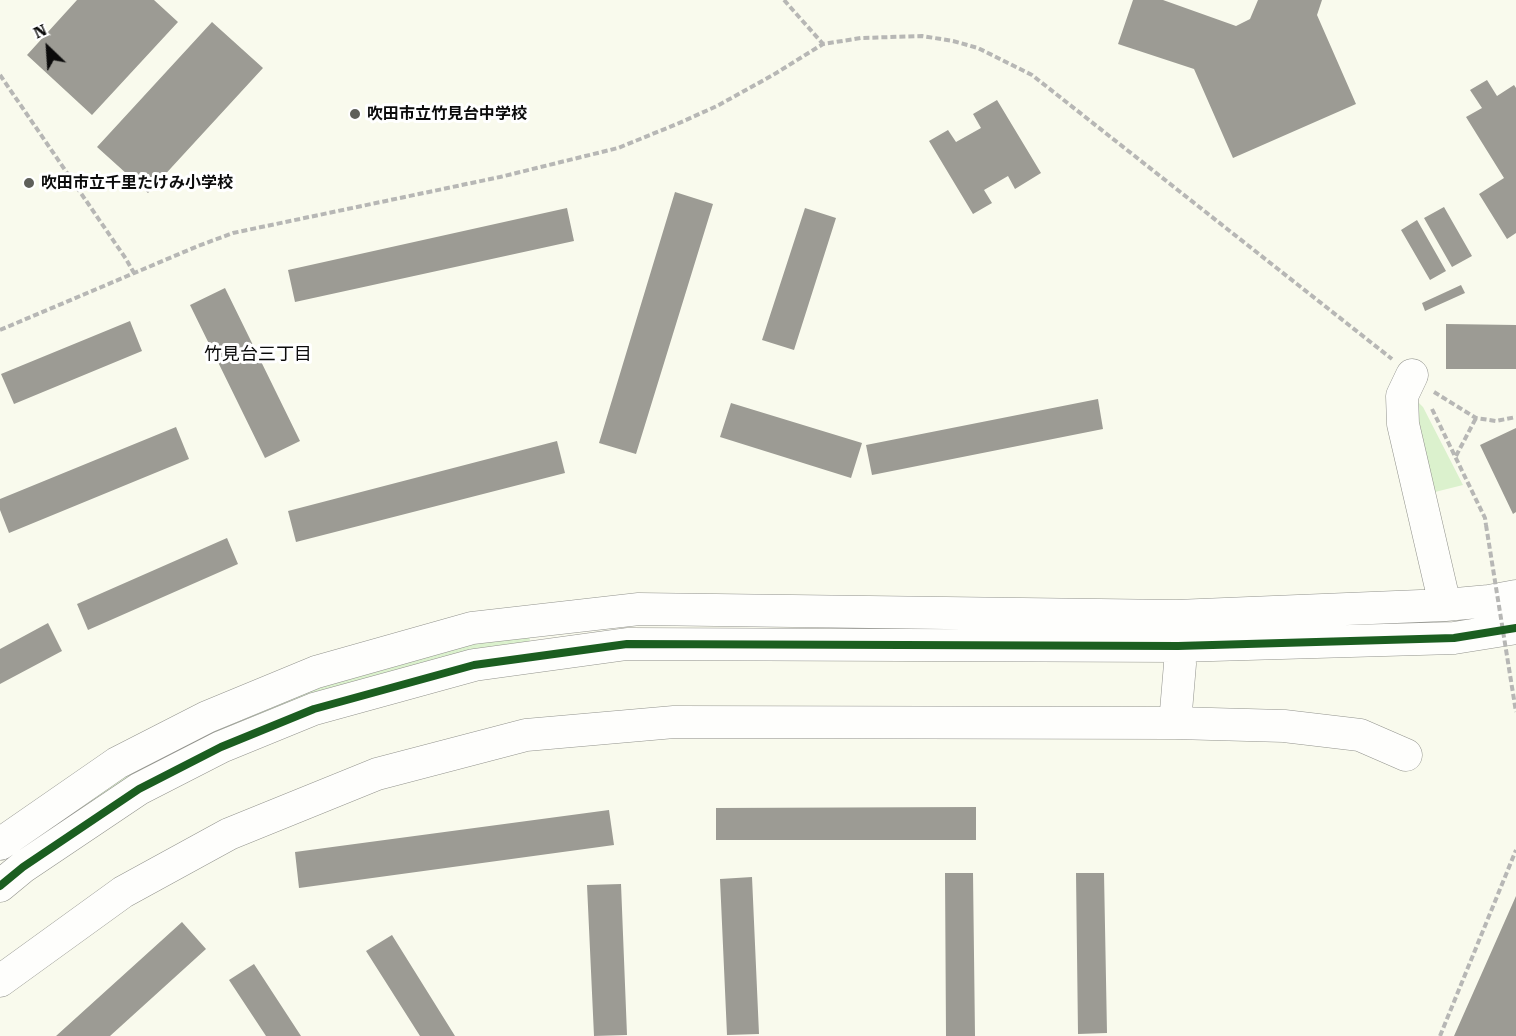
<!DOCTYPE html>
<html>
<head>
<meta charset="utf-8">
<style>
  body { margin:0 }
  #map { position:relative; width:1516px; height:1036px; overflow:hidden; background:#f9faed; font-family:"Roboto Serif",serif }
  canvas { display:block }
  .north { position:absolute; left:18px; top:18px; width:60px; height:60px; -webkit-text-stroke:4px #fff; paint-order:stroke; rotate:335deg; font-size:16px; font-weight:700; line-height:24px; text-align:center; color:#0b0b0b }
  .north::after { content:''; display:block; margin:auto; width:21px; height:27px; background:#0b0b0b; clip-path:polygon(50% 0,100% 100%,50% 72%,0 100%) }
</style>
</head>
<body>
<div id="map">
<canvas width="1516" height="1036"></canvas>
<div class="north">N</div>
</div>
<script>
const ctx = document.querySelector('canvas').getContext('2d');
ctx.lineJoin = 'round';
function fill(path, color) {
  ctx.fillStyle = color;
  ctx.fill(path, 'evenodd');
}
function toPath(rows) {
  const path = new Path2D();
  for (const r of rows) {
    path.moveTo(r[0], r[1]);
    for (let i = 2; i < r.length; i += 2) path.lineTo(r[i], r[i + 1]);
  }
  return path;
}
function trace(path, color, width, dash) {
  ctx.strokeStyle = color;
  ctx.lineWidth = width;
  ctx.lineCap = dash ? 'butt' : 'round';
  ctx.setLineDash(dash || []);
  ctx.stroke(path);
}
function write(font, color, halo, rows, align = 'center') {
  ctx.font = font + ' "Roboto Serif","Noto Sans JP",serif';
  ctx.lineWidth = 6;
  ctx.setLineDash([]);
  ctx.textBaseline = 'middle';
  ctx.strokeStyle = halo;
  ctx.fillStyle = color;
  for (const [text, x, y, turn = 0] of rows) {
    ctx.save();
    ctx.translate(x, y);
    ctx.rotate((+turn || 0) * Math.PI / 180);
    ctx.textAlign = isNaN(turn) ? turn : align;
    if (halo) ctx.strokeText(text, 0, 0);
    ctx.fillText(text, 0, 0);
    ctx.restore();
  }
}
fill(toPath([
  [1418,402,1423,407,1463,485,1427,494,1410,420],
  [524,632,530,639,529,644,459,655,24,851,18,849,102,785,182,739,364,667]
]), '#dbf1cd');
fill(toPath([
  [77,0,154,0,178,22,92,115,27,55],
  [1133,0,1163,0,1236,26,1250,19,1258,0,1322,0,1317,15,1356,104,1233,158,1194,69,1118,44],
  [212,22,263,68,148,193,97,147],
  [1487,80,1497,96,1514,85,1516,88,1516,233,1507,239,1479,194,1504,178,1466,117,1482,108,1470,90],
  [997,100,1041,173,1015,189,1008,176,984,190,992,203,973,214,929,141,948,130,956,142,981,128,973,114],
  [675,192,713,204,636,454,599,443],
  [1444,207,1472,256,1452,267,1424,218],
  [567,208,574,241,295,302,288,270],
  [805,208,836,218,794,350,762,340],
  [1417,220,1446,271,1430,280,1401,230],
  [1461,285,1465,293,1425,311,1422,303],
  [225,288,300,441,265,458,190,305],
  [130,321,142,351,14,404,1,374],
  [1446,324,1516,325,1516,369,1446,369],
  [1098,399,1103,429,872,475,866,445],
  [731,403,862,443,851,478,720,437],
  [176,427,189,459,9,533,0,510,0,499],
  [1516,428,1516,512,1513,514,1480,445],
  [557,441,565,473,296,542,288,511],
  [227,538,238,564,88,630,77,604],
  [48,623,62,651,0,684,0,649],
  [976,807,976,840,716,840,716,808],
  [609,810,614,845,299,888,295,852],
  [945,873,973,873,975,1036,946,1036],
  [1076,873,1104,873,1107,1033,1078,1034],
  [752,877,759,1034,727,1035,720,879],
  [621,884,627,1035,594,1036,587,885],
  [1516,896,1516,1036,1454,1036],
  [182,922,206,949,110,1036,56,1036],
  [392,935,455,1036,420,1036,366,951],
  [254,964,301,1036,266,1036,229,980]
]), '#9c9b94');
const minor = toPath([
  [1412,375,1402,396,1403,424,1445,605],
  [1175,723,1180,664,1178,646],
  [0,844,117,763,207,717,316,672,472,628,639,609,1176,616,1445,605,1489,601,1516,596],
  [0,886,23,867,139,789,221,747,314,709,474,665,627,644,1178,646,1454,638,1516,628],
  [0,981,123,892,229,834,377,774,526,735,674,722,1175,723,1284,726,1360,735,1406,755]
]);
trace(minor, '#92938d', 33);
trace(toPath([
  [784,0,823,44],
  [0,75,126,259,134,273],
  [0,330,198,246,233,233,500,177,618,148,677,124,717,106,773,75,823,44,861,38,922,36,953,41,978,48,1032,75,1392,359],
  [1434,392,1476,418,1496,421,1516,417],
  [1432,409,1485,518,1486,525],
  [1456,456,1476,418],
  [1440,1036,1516,850]
]), '#b7b7b5', 4, [6, 3]);
trace(minor, '#fefefc', 32);
trace(toPath([
  [1486,525,1516,712]
]), '#b7b7b5', 4, [6, 3]);
trace(toPath([
  [0,886,23,867,139,789,221,747,314,709,474,665,627,644,1178,646,1454,638,1516,628]
]), '#1b5e20', 8);
for (const [x, y, r, color] of [
  [355,114,6,"#5e5f5a"],
  [29,183,6,"#5e5f5a"]
]) {
  const dot = new Path2D();
  dot.arc(x, y, r, 0, 2 * Math.PI);
  ctx.fillStyle = color;
  ctx.fill(dot);
  trace(dot, '#fff', 2);
}
write('bold 16px', '#0b0b0b', '#fff', [
  ["吹田市立竹見台中学校",367,114],
  ["吹田市立千里たけみ小学校",41,183]
], 'left');
write('18px', '#0b0b0b', '#fff', [
  ["竹見台三丁目",258,355]
]);
</script>
</body>
</html>
